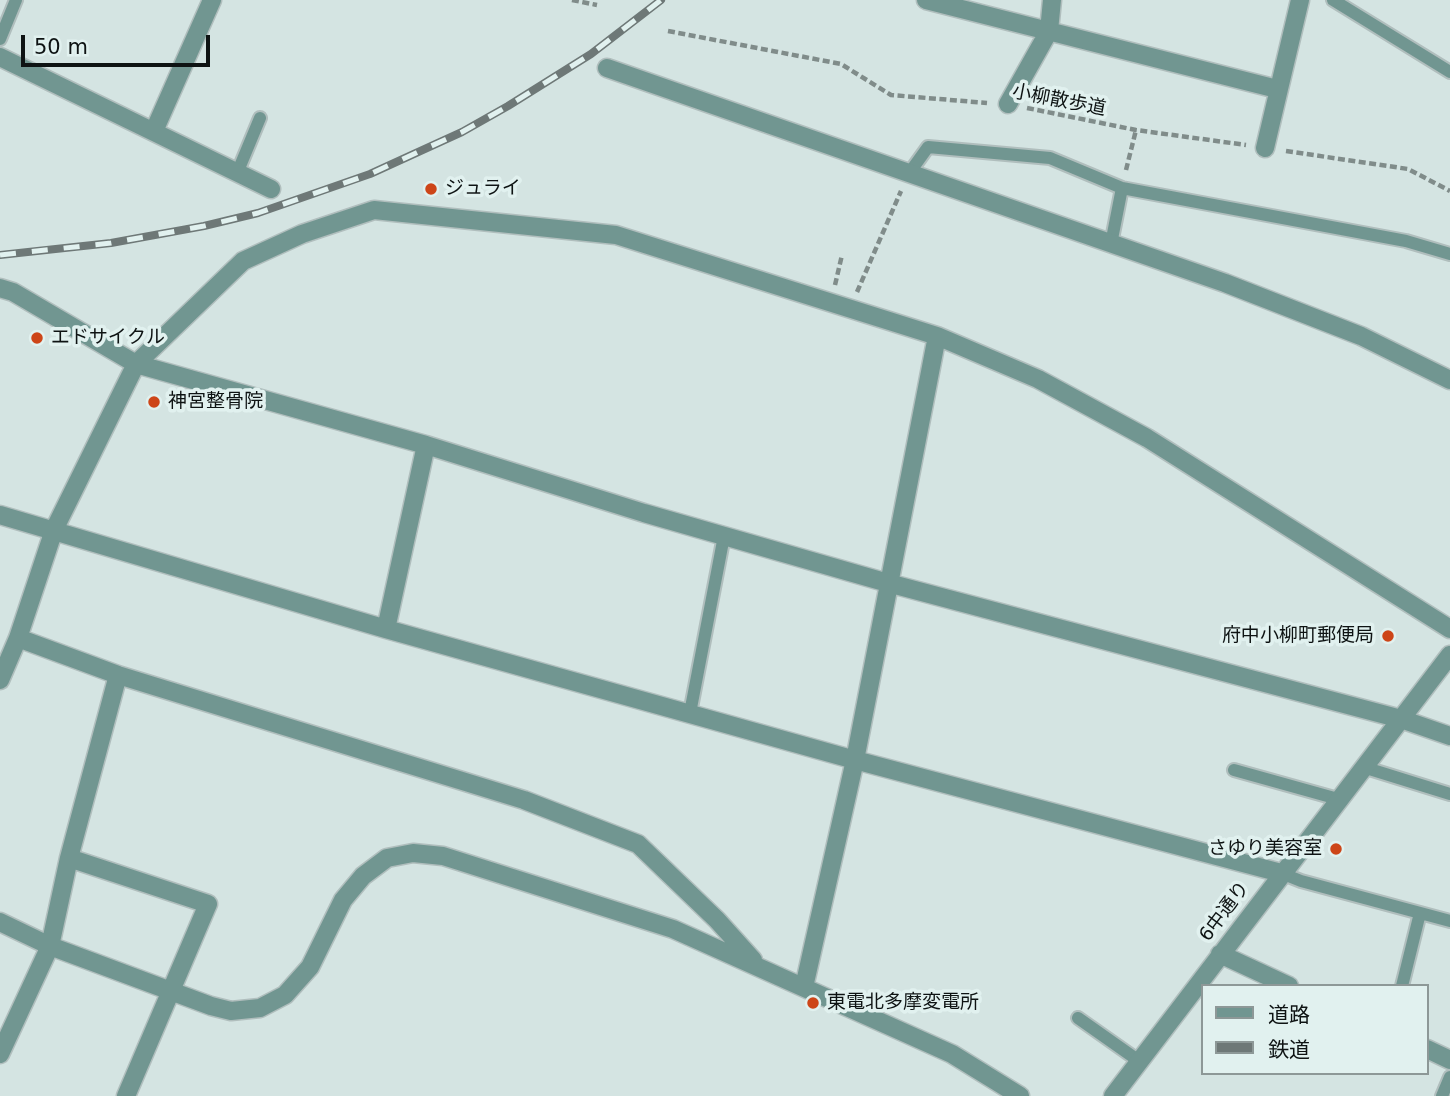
<!DOCTYPE html>
<html>
<head>
<meta charset="utf-8">
<style>
  body { margin:0 }
  #map { position:relative; width:1450px; height:1096px; overflow:hidden; background:#d4e4e2; font-family:"DejaVu Sans","Noto Sans JP",sans-serif }
  canvas { display:block }
  .legend { position:absolute; left:1201px; top:984px; width:228px; height:91px; box-sizing:border-box; background:#e1f1ef; border:2px solid #8d9897; margin:0; padding:9px 12px; list-style:none; font-size:21px; color:#0e1313 }
  .legend li { display:flex; align-items:center; gap:14px; height:35px }
  .legend b { width:35px; border:2px solid #8d9897 }
  .scale { position:absolute; left:21px; top:35px; width:189px; height:32px; box-sizing:border-box; border:4px solid #0e1313; border-top:0; padding-left:9px; font-size:21px; line-height:24px; white-space:nowrap; color:#0e1313; -webkit-text-stroke:5px #e1f1ef; paint-order:stroke }
</style>
</head>
<body>
<div id="map">
<canvas width="1450" height="1096"></canvas>
<ul class="legend">
<li><b style="height:9px;background:#719691"></b>道路</li>
<li><b style="height:9px;background:#6e7877"></b>鉄道</li>
</ul>
<div class="scale">50 m</div>
</div>
<script>
const ctx = document.querySelector('canvas').getContext('2d');
ctx.lineJoin = 'round';
function toPath(rows) {
  const path = new Path2D();
  for (const r of rows) {
    path.moveTo(r[0], r[1]);
    for (let i = 2; i < r.length; i += 2) path.lineTo(r[i], r[i + 1]);
  }
  return path;
}
function trace(path, color, width, dash) {
  ctx.strokeStyle = color;
  ctx.lineWidth = width;
  ctx.lineCap = dash ? 'butt' : 'round';
  ctx.setLineDash(dash || []);
  ctx.stroke(path);
}
function write(font, color, halo, rows, align = 'center') {
  ctx.font = font + ' "DejaVu Sans","Noto Sans JP",sans-serif';
  ctx.lineWidth = 7;
  ctx.setLineDash([]);
  ctx.textBaseline = 'middle';
  ctx.strokeStyle = halo;
  ctx.fillStyle = color;
  for (const [text, x, y, turn = 0] of rows) {
    ctx.save();
    ctx.translate(x, y);
    ctx.rotate((+turn || 0) * Math.PI / 180);
    ctx.textAlign = isNaN(turn) ? turn : align;
    if (halo) ctx.strokeText(text, 0, 0);
    ctx.fillText(text, 0, 0);
    ctx.restore();
  }
}
const lane = toPath([
  [1333,0,1450,72],
  [0,39,16,0],
  [238,171,260,118],
  [910,172,928,147,1050,158,1122,188,1406,241,1450,254],
  [1111,244,1122,188],
  [690,713,724,536],
  [1363,767,1450,794],
  [1234,770,1338,799],
  [1281,873,1301,881,1450,921],
  [1402,986,1420,913],
  [1078,1018,1139,1061],
  [1442,1096,1450,1077]
]);
const street = toPath([
  [926,0,1277,89],
  [0,57,271,189],
  [607,68,1225,283,1361,336,1450,380],
  [1008,104,1049,31,1052,0],
  [154,131,212,0],
  [1265,148,1300,0],
  [0,288,13,292,136,364,426,445,644,513,888,583,1401,719,1450,736],
  [0,515,386,629,855,760,1281,873],
  [386,629,426,445],
  [18,638,118,675,524,800,638,844,717,920,753,960],
  [0,680,18,638,54,530,136,364,243,261,302,234,374,210,616,235,937,336,1038,379,1147,438,1450,629],
  [69,858,208,904,126,1096],
  [0,922,50,946,211,1006,231,1011,260,1008,285,995,310,967,343,900,363,876,387,858,413,853,443,856,673,929,952,1054,1020,1096],
  [1220,954,1289,986],
  [804,987,855,760,937,336],
  [1427,1049,1450,1060],
  [0,1054,50,946,69,858,118,675],
  [1113,1096,1450,655]
]);
trace(lane, '#b0bebd', 16);
trace(street, '#b0bebd', 21);
trace(toPath([
  [572,0,597,5],
  [668,31,841,64,891,95,987,103],
  [1027,108,1136,130,1246,145],
  [1286,151,1408,169,1450,191],
  [1126,170,1136,130],
  [835,285,842,255],
  [857,292,901,191]
]), '#808c8a', 4.5, [7, 3.5]);
trace(lane, '#719691', 12);
trace(street, '#719691', 18);
const rail = toPath([
  [0,255,111,243,204,226,258,213,370,174,462,132,508,106,591,54,661,0]
]);
trace(rail, '#6e7877', 8);
trace(rail, '#e1f1ef', 5, [16]);
for (const [x, y, r, color] of [
  [431,189,7,"#cd4518"],
  [37,338,7,"#cd4518"],
  [154,402,7,"#cd4518"],
  [1388,636,7,"#cd4518"],
  [1336,849,7,"#cd4518"],
  [813,1003,7,"#cd4518"]
]) {
  const dot = new Path2D();
  dot.arc(x, y, r, 0, 2 * Math.PI);
  ctx.fillStyle = color;
  ctx.fill(dot);
  trace(dot, '#e1f1ef', 2.5);
}
write('19px', '#0e1313', '#e1f1ef', [
  ["小柳散歩道",1059,101,11],
  ["6中通り",1225,912,-53]
]);
write('19px', '#0e1313', '#e1f1ef', [
  ["ジュライ",445,189],
  ["エドサイクル",51,338],
  ["神宮整骨院",168,402],
  ["府中小柳町郵便局",1374,636,"right"],
  ["さゆり美容室",1322,849,"right"],
  ["東電北多摩変電所",827,1003]
], 'left');
</script>
</body>
</html>
